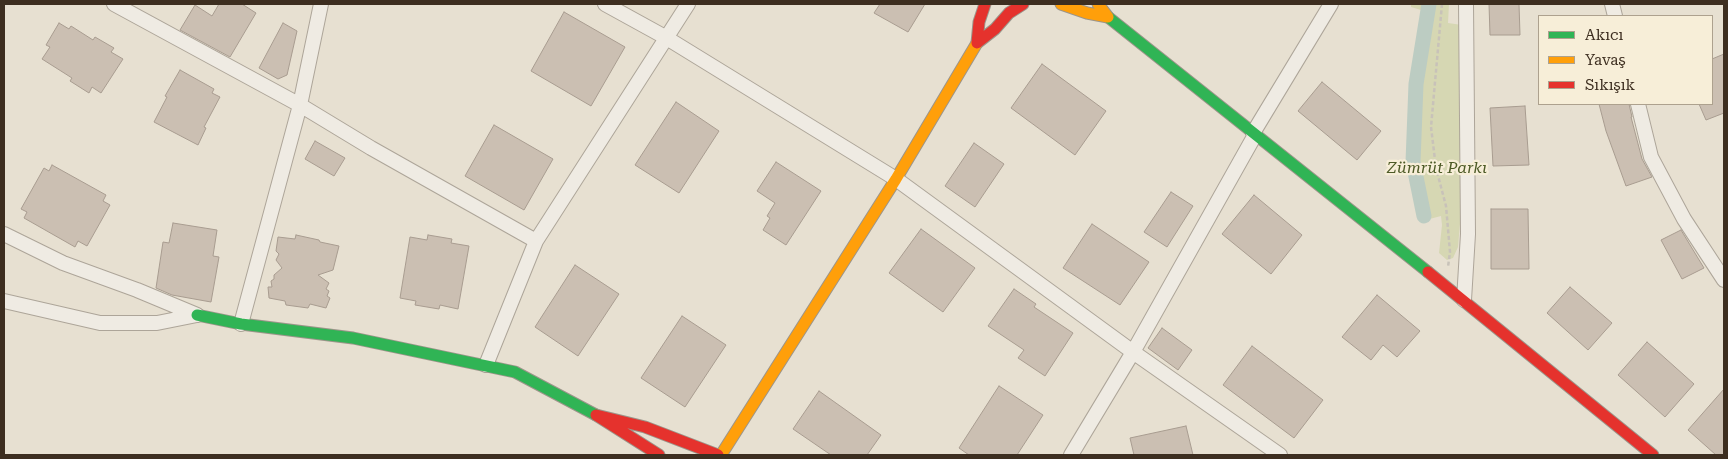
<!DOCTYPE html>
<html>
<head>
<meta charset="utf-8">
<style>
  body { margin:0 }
  #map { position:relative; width:1728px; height:459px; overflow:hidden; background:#e7e0d1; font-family:"Roboto Serif",serif }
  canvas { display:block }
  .frame { position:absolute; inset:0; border:5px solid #3d2e20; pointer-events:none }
  .legend { position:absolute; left:1538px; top:15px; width:175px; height:90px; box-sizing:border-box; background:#f7eed8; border:1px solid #ada18e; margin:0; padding:6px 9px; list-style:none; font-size:15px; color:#3d2e20 }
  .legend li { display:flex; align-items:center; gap:10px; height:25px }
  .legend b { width:25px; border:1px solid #ada18e }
</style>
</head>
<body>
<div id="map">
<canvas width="1728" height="459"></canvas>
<div class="frame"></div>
<ul class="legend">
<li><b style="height:6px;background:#30b455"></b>Akıcı</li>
<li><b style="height:6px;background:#ff9f0a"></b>Yavaş</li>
<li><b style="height:6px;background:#e5322d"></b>Sıkışık</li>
</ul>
</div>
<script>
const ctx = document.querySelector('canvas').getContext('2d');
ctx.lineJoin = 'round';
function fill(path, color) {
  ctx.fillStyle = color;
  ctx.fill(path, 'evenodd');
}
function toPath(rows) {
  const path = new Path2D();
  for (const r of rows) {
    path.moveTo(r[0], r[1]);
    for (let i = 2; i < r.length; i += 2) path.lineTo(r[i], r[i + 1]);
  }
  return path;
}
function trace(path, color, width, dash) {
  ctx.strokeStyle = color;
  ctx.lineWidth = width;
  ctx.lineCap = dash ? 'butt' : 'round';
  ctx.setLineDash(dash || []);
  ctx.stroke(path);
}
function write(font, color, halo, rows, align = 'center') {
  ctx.font = font + ' "Roboto Serif",serif';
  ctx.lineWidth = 4.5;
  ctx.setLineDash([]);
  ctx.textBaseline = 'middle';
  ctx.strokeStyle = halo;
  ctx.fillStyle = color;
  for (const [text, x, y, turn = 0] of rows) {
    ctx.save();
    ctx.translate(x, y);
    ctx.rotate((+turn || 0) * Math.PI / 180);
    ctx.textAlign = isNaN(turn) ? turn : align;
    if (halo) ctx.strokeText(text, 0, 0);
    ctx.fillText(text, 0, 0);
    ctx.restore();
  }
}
fill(toPath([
  [1411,4,1449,4,1448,23,1462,25,1459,85,1462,168,1461,212,1458,247,1453,258,1447,260,1439,253,1442,225,1441,216,1422,221,1411,166,1414,85,1421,10,1411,7]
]), '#d6d7b3');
trace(toPath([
  [1424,216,1413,162,1416,84,1429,4]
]), '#bcccc2', 15);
const building = toPath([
  [219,4,242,4,256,13,230,57,180,30,195,5,212,16,219,4],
  [880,4,925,4,908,32,874,13,880,4],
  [1489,4,1519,4,1520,35,1490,35,1489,4],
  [564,12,625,47,591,106,531,71,564,12],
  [59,23,69,29,71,26,93,40,95,37,114,48,111,52,123,59,101,93,92,87,89,93,70,81,72,78,42,59,50,47,46,45,59,23],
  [283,23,297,31,287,75,278,79,259,68,283,23],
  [1724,54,1724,113,1706,120,1699,104,1712,104,1712,59,1724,54],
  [1042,64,1106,111,1075,155,1011,108,1042,64],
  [180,70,214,89,212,93,220,97,204,127,206,128,198,145,154,122,167,97,165,96,180,70],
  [1322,82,1381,131,1357,160,1298,111,1322,82],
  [676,102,719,131,679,193,635,165,676,102],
  [1599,104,1629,104,1632,117,1631,117,1642,159,1652,177,1626,186,1606,131,1599,104],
  [1525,106,1529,165,1493,166,1490,108,1525,106],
  [494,125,553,159,524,210,465,176,494,125],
  [315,141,345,158,334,176,305,159,315,141],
  [974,143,1004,164,975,207,945,186,974,143],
  [776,162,821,191,786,245,763,230,770,218,767,216,775,203,757,191,776,162],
  [52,165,106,195,103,201,110,205,87,246,78,241,75,247,24,218,27,212,21,209,44,168,49,171,52,165],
  [1171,192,1193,206,1167,247,1144,232,1171,192],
  [1254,195,1302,235,1271,274,1222,234,1254,195],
  [1491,209,1528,209,1529,269,1491,269,1491,209],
  [173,223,217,230,213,256,219,257,211,302,172,295,156,288,163,242,169,243,173,223],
  [1092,224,1149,262,1120,305,1063,268,1092,224],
  [921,229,975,268,943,312,889,273,921,229],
  [1681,230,1704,268,1682,279,1661,240,1681,230],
  [296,235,319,240,320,242,339,246,333,270,318,275,329,283,326,289,329,291,327,296,330,298,326,308,310,304,308,308,286,305,285,301,269,298,268,287,272,287,271,281,274,279,274,275,282,268,276,260,279,254,276,251,278,237,295,239,296,235],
  [428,235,452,239,451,243,469,246,458,309,440,305,439,309,415,305,416,301,400,298,410,237,427,240,428,235],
  [575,265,619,294,578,356,535,327,575,265],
  [1570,287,1612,323,1588,350,1547,313,1570,287],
  [1014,289,1036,304,1034,307,1073,333,1045,376,1018,358,1024,350,988,326,1014,289],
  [1377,295,1420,331,1397,357,1383,345,1371,360,1342,337,1377,295],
  [682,316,726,345,685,407,641,378,682,316],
  [1162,328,1192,350,1178,370,1148,348,1162,328],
  [1647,342,1694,384,1665,417,1618,375,1647,342],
  [1252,346,1323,400,1294,438,1223,385,1252,346],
  [999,386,1043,415,1017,455,969,455,959,448,999,386],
  [1724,389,1724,455,1716,455,1688,430,1724,389],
  [819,391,881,435,867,455,831,455,793,429,819,391],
  [1186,426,1193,455,1134,455,1130,438,1186,426]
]);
fill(building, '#cbbfb2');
trace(building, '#a89c90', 1);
const street = toPath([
  [114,4,300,105,371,148,536,241],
  [605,4,665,37,896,179,1133,352,1280,455],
  [1612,4,1615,16],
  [1638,104,1651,157,1684,219,1724,280],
  [1253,133,1331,4],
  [4,234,63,263,137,290,197,315],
  [1464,300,1468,234,1466,4],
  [4,301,100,323,157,323,197,315],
  [241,324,300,105,321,4],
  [486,365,536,241,688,4],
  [1071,455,1133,352,1255,135]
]);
const fast = toPath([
  [1108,17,1428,272],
  [197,315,241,324,353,338,515,372,596,415]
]);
const slow = toPath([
  [1061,4,1087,13,1108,17,1098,4],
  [721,455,896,179,977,43]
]);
const jam = toPath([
  [985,4,979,22,977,43,995,29,1009,13,1023,4],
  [1428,272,1653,455],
  [659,455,596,415,645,427,718,455]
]);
trace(street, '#ada599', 16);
trace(fast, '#9c958a', 13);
trace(slow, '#9c958a', 13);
trace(jam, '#9c958a', 13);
trace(toPath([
  [1442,4,1431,127,1436,168,1446,206,1450,252,1448,267]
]), '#c8c2b9', 2.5, [4, 2.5]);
trace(street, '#efebe3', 14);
trace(fast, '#30b455', 11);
trace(slow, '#ff9f0a', 11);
trace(jam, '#e5322d', 11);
write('italic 16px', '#4d5a26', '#f7eed8', [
  ["Zümrüt Parkı",1437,168]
]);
</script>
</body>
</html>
